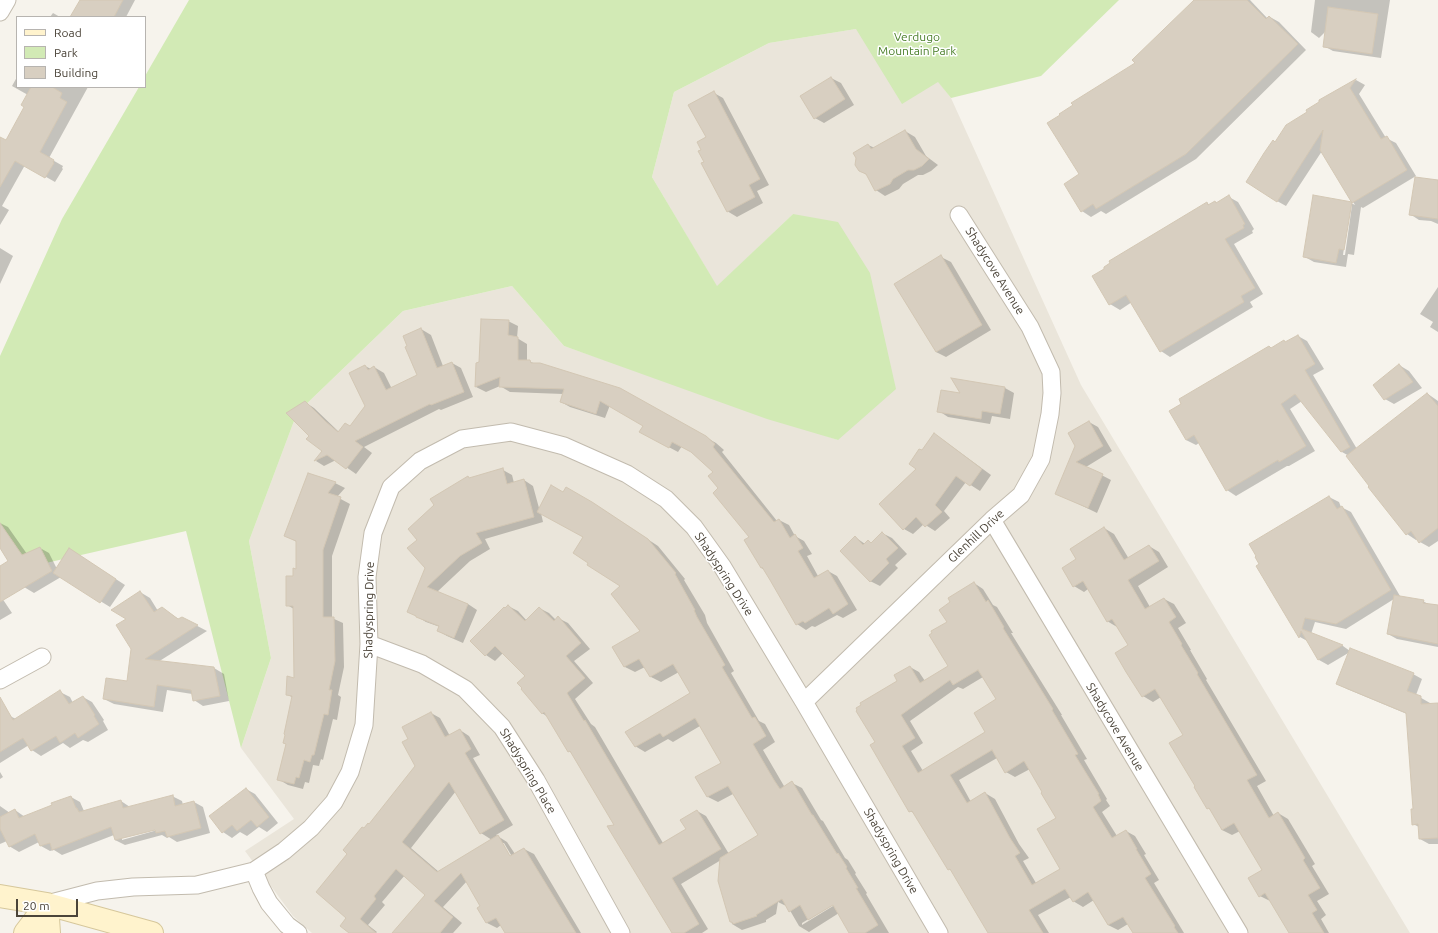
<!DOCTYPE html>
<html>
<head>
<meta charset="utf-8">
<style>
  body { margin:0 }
  #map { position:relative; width:1438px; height:933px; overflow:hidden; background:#f6f3ec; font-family:Ubuntu,sans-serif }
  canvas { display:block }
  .legend { position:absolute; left:16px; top:16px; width:130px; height:72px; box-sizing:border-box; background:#fff; border:1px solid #b7b4b0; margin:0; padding:5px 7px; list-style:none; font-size:12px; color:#4b4439 }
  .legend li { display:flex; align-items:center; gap:8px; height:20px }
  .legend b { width:20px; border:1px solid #b7b4b0 }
  .scale { position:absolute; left:16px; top:899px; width:62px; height:18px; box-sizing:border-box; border:2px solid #4b4439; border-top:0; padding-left:5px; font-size:12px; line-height:14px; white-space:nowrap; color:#4b4439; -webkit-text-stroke:3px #fff; paint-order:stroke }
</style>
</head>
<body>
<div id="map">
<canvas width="1438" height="933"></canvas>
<ul class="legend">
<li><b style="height:5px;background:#fff3cd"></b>Road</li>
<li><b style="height:11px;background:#d2eab5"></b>Park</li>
<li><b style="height:11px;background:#d8cfc1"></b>Building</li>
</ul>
<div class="scale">20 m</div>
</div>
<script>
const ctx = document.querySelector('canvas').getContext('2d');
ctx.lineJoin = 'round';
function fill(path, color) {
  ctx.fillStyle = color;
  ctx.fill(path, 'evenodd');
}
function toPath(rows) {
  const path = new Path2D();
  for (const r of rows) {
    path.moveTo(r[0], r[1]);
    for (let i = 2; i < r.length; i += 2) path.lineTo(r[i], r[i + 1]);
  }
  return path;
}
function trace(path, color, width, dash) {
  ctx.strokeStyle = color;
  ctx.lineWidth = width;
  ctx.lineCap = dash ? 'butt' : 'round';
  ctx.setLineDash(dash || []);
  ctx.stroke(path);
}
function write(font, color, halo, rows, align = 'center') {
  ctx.font = font + ' Ubuntu,sans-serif';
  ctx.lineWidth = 3;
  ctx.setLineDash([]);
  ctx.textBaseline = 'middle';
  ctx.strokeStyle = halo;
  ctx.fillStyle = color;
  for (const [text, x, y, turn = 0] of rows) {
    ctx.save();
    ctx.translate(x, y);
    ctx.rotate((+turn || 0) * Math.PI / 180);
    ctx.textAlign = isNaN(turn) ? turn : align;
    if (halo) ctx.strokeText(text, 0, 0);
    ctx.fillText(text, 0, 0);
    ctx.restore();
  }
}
fill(toPath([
  [893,23,951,98,1081,385,1410,933,312,933,293,916,245,851,294,819,241,748,271,658,249,541,297,413,403,311,512,286,564,346,838,440,793,214,717,287,652,177,674,92,769,43]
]), '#eae5da');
fill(toPath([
  [189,0,1119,0,1041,76,951,98,938,82,902,104,856,29,769,43,674,92,652,177,717,286,793,214,838,222,870,273,896,389,838,440,767,419,564,346,512,286,403,311,297,413,249,541,271,658,241,748,186,531,46,563,0,547,0,356,62,219,139,87,145,87,145,76]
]), '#d2eab5');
fill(toPath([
  [81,0,135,0,126,17,71,17],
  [1195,0,1250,0,1268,19,1270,17,1279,22,1306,50,1196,159,1106,214,1101,211,1091,217,1082,211,1081,175,1137,64],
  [1315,0,1390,0,1381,58,1333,51,1324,46,1326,31,1319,38,1311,32],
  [53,13,60,17,50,17],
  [17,77,17,87,88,87,49,158,63,166,62,168,63,169,55,182,25,165,2,206,9,210,0,225,0,138,6,142,26,106,28,95,12,86],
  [831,78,841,83,854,105,824,123,815,118],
  [1356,80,1365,85,1359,94,1386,138,1396,143,1416,176,1363,208,1361,207,1354,255,1348,254,1346,267,1314,262,1305,257,1351,203,1355,205,1322,151,1286,206,1277,201,1276,143,1308,112,1321,102,1320,101],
  [1350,205,1352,205,1345,255,1343,255],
  [714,93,723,98,769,185,757,191,763,203,737,217,727,211,705,162,702,150,707,138],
  [905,131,915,137,926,156,938,165,931,171,923,175,918,175,903,184,899,189,885,196,876,190,867,175,859,170,868,145,875,148],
  [1438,181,1438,224,1431,221,1419,220,1410,214],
  [1229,197,1238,202,1254,229,1252,231,1253,233,1234,244,1263,294,1250,302,1253,307,1170,357,1161,351,1132,302,1120,310,1110,304,1207,203,1210,205,1215,202,1218,203],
  [0,248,13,256,0,284],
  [941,257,951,262,991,330,946,357,936,352],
  [1438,287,1438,332,1430,327,1433,322,1420,314],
  [508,321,518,326,517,338,527,344,527,361,620,389,716,443,724,450,722,452,777,521,779,520,789,525,795,536,804,541,812,554,807,556,818,576,828,571,837,576,857,610,843,618,837,615,815,627,812,626,806,630,797,624,765,570,761,568,745,540,750,537,720,488,715,472,693,452,682,446,678,452,650,437,644,425,610,405,605,418,570,407,561,402,563,394,510,392,500,386,486,392,476,387,477,364,480,363],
  [421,329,431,335,443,366,452,363,461,368,473,397,441,410,439,409,364,447,372,453,356,474,336,460,324,466,316,461,324,451,310,436,305,402,314,408,339,432,350,427,366,406,365,366,371,369,374,367,384,373,392,389,418,376],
  [1298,336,1307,341,1324,369,1313,375,1357,449,1428,394,1438,401,1438,541,1429,547,1420,542,1417,538,1416,540,1407,534,1349,456,1342,452,1302,401,1290,409,1315,451,1289,466,1287,466,1236,496,1227,490,1199,443,1196,445,1186,440,1269,347,1272,349,1284,341,1286,343],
  [1399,365,1409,371,1422,388,1394,404,1385,399],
  [1005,388,1014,393,1010,419,992,416,990,424,948,417,939,411,962,394],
  [1089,422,1098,427,1112,451,1086,467,1111,480,1097,513,1056,493],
  [943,440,991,475,980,491,966,482,944,511,950,518,935,531,924,524,913,534,904,529,922,451],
  [503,470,512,475,514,483,524,480,533,486,539,508,564,493,602,509,658,546,685,579,684,580,705,615,707,623,734,671,731,673,759,721,765,724,775,742,763,750,784,786,784,787,792,783,802,788,821,820,823,821,845,858,848,860,856,873,855,874,867,893,866,894,889,933,851,933,839,913,809,932,799,926,788,907,778,902,776,914,766,920,766,922,742,930,732,924,719,881,721,860,681,884,708,929,702,933,673,933,616,826,573,754,569,751,548,717,542,713,527,676,503,653,495,661,486,655,506,609,508,606,518,611,527,621,539,608,549,613,556,620,558,618,568,623,590,649,574,661,593,683,575,699,591,724,595,727,663,843,687,829,697,811,706,816,729,854,759,836,733,794,718,802,708,797,697,777,722,763,700,726,673,742,668,739,645,752,635,746,691,693,679,672,661,682,651,677,645,667,635,672,625,667,614,647,641,632,622,586,584,537,541,513,543,522,485,539,490,549,470,561,437,592,468,604,477,610,463,643,447,636,438,631,440,627,426,622,408,611,426,568,418,540,470,479],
  [837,902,838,903,802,925,802,923],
  [309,474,335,483,345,488,337,497,350,504,332,556,332,618,343,623,344,667,338,695,341,697,337,720,333,719,323,760,321,759,319,766,313,765,309,783,305,782,303,789,288,785,278,779,287,744,293,698,287,694,296,679,294,609,287,605,297,570,297,542,286,536],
  [1329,497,1339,502,1341,507,1351,512,1400,596,1398,597,1423,601,1428,604,1438,605,1438,647,1397,639,1388,634,1394,599,1346,629,1315,622,1311,634,1343,646,1350,651,1413,674,1422,679,1416,695,1430,703,1430,704,1438,704,1438,844,1429,844,1420,839,1419,827,1413,824,1414,810,1407,714,1347,689,1337,684,1350,652,1328,665,1319,660,1309,642,1300,637,1258,566],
  [0,523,8,527,27,554,40,548,49,553,57,569,79,555,125,585,110,607,61,577,34,593,24,587,0,546],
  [1104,528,1114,534,1129,559,1149,546,1159,552,1168,567,1138,586,1150,607,1164,599,1174,604,1186,623,1178,628,1191,650,1190,650,1207,679,1206,680,1266,781,1257,786,1274,816,1278,813,1288,819,1315,864,1312,866,1329,894,1317,901,1326,915,1321,919,1329,933,1296,933,1270,901,1260,896,1263,870,1240,831,1232,835,1222,830,1211,810,1208,808,1197,786,1184,735,1161,697,1153,702,1143,696,1130,645,1117,627,1107,621,1088,589,1084,592,1074,586,1077,559],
  [882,533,892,538,907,554,895,565,898,568,880,586,870,581,855,537,865,544,872,543],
  [974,583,983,589,993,605,997,607,1013,633,1011,633,1062,715,1061,715,1087,759,1084,760,1107,799,1106,800,1110,806,1102,812,1117,836,1126,831,1135,836,1146,854,1144,855,1159,880,1154,883,1184,933,1134,933,1128,924,1118,930,1108,925,1094,900,1083,907,1073,901,1071,897,1038,915,1049,933,989,933,952,871,949,869,914,813,910,811,876,742,899,681,910,667,919,672,925,681,949,667,948,622],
  [983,677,998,700,986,732,923,771,911,751,923,743,910,721,958,687,963,689],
  [997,758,1006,772,1015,777,1030,769,1057,818,1061,869,1036,883,1023,861,1029,858,1019,844,995,799,985,793,971,802,959,780],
  [140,592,150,598,158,611,162,608,180,620,182,618,207,631,158,662,214,668,224,674,229,701,203,706,194,700,192,694,167,690,163,712,114,704,104,699,128,682,132,649,128,619],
  [0,595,12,613,0,620],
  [60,692,70,697,73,703,83,697,92,702,104,720,103,721,108,730,88,742,83,740,70,748,63,743,41,756,32,750,29,745,0,763,0,720,10,716,16,719],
  [431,713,440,718,450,736,460,730,469,736,480,755,473,758,513,825,496,835,507,842,515,854,524,849,534,854,581,933,506,933,501,925,497,928,487,923,479,908,482,906,467,881,443,907,462,923,453,933,393,933,426,895,405,875,382,902,385,905,368,925,377,932,376,933,350,933,348,918,349,854,364,829,370,825,416,766,409,739],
  [456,791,481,833,492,840,439,872,411,848],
  [501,843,504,843,514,860,512,861],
  [0,772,3,777,0,779],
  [246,789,255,794,278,823,267,832,259,827,247,836,240,832,232,838,223,832],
  [172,796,182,801,183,805,194,802,203,807,210,833,177,842,169,837,167,838,162,835,125,845,115,840,114,835,62,855,54,850,50,851,41,846,39,842,19,852,9,846,7,841,0,844,0,806,10,813,15,810,25,817,71,797,80,802,84,811,121,801,130,807],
  [160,827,161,829,122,840,122,838]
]), '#0003');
const building = toPath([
  [80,0,123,0,114,17,70,17,80,0],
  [1194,0,1247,0,1266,19,1269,16,1298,44,1186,154,1096,209,1093,204,1081,212,1064,184,1079,174,1047,123,1060,115,1059,114,1073,105,1071,103,1135,63,1132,60,1194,0],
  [1328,7,1378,14,1372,54,1323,47,1328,7],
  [831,77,845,99,814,119,800,96,831,77],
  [1356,79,1350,88,1381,139,1387,136,1407,170,1352,203,1320,150,1323,130,1277,202,1246,182,1264,153,1273,140,1275,142,1286,125,1307,112,1306,110,1319,102,1319,100,1356,79],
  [31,87,52,87,62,93,60,98,67,102,40,152,54,160,53,162,54,163,45,178,15,161,0,187,0,137,6,140,24,107,21,105,31,87],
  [714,91,760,179,749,185,755,197,727,212,701,163,704,162,698,151,701,150,697,142,706,137,688,105,714,91],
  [905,130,916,149,929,159,922,166,914,170,908,170,893,179,890,184,875,191,866,174,859,171,855,165,856,158,853,153,868,144,871,149,905,130],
  [1415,177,1438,180,1438,219,1409,215,1415,177],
  [1229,195,1245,224,1243,225,1244,228,1225,239,1255,288,1241,296,1244,302,1160,352,1126,295,1109,305,1092,276,1104,269,1104,267,1110,263,1109,261,1207,202,1208,205,1215,201,1216,203,1229,195],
  [1313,195,1352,202,1344,250,1339,249,1336,263,1303,257,1313,195],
  [941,255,982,325,936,352,894,284,941,255],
  [481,319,509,320,508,335,518,337,518,360,530,360,531,363,540,363,620,388,706,436,715,444,713,447,774,522,779,519,790,538,795,534,803,548,798,551,814,578,828,570,848,604,833,614,829,608,805,623,803,621,796,625,770,580,762,567,761,568,744,540,749,537,713,493,718,488,708,476,713,472,691,452,672,442,669,448,639,432,643,426,600,401,596,414,560,402,564,389,499,387,500,377,475,387,476,363,479,362,481,319],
  [421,328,437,368,452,362,464,392,431,405,430,404,355,441,363,447,346,469,327,455,314,461,322,451,306,439,309,436,286,413,305,401,325,421,338,432,345,423,350,426,365,406,349,373,365,365,368,370,374,366,386,390,417,375,405,347,407,346,403,336,421,328],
  [1298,335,1315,364,1305,370,1350,447,1341,452,1295,394,1281,404,1306,446,1279,462,1278,460,1226,491,1194,435,1186,440,1169,411,1181,404,1179,399,1269,346,1271,348,1284,340,1285,342,1298,335],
  [1399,364,1413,382,1384,400,1373,385,1399,364],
  [951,378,1005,387,1000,414,982,411,981,419,937,412,941,390,960,393,951,378],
  [1427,393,1438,406,1438,528,1419,543,1411,531,1406,535,1368,487,1369,486,1346,456,1427,393],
  [1089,421,1103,446,1076,462,1103,474,1088,508,1055,494,1075,446,1068,433,1089,421],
  [934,433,982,469,970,486,956,476,935,505,942,512,925,527,916,517,903,530,879,504,916,469,909,464,919,449,922,450,934,433],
  [503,468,507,484,524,479,534,517,476,533,482,543,460,556,427,587,468,604,454,638,437,631,439,626,416,617,416,616,407,612,425,568,407,548,417,540,408,529,434,505,430,499,468,476,469,478,503,468],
  [308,473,336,482,328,493,341,497,323,550,323,617,334,617,335,661,329,690,332,690,328,715,324,714,314,755,312,755,310,762,304,760,299,778,296,777,294,784,277,780,286,744,283,743,285,735,284,734,292,696,286,695,287,676,294,678,293,606,286,606,286,576,293,576,293,568,296,569,296,541,284,536,308,473],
  [551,485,563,492,566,487,592,502,648,539,676,573,675,574,695,610,694,610,697,617,725,665,722,667,752,718,755,717,766,736,753,744,774,780,780,789,792,781,812,815,813,815,837,854,838,853,847,867,846,868,858,888,856,888,878,925,865,933,849,933,833,905,808,920,800,905,789,912,782,899,756,915,757,916,733,924,732,922,730,922,718,881,720,858,758,835,728,786,707,797,695,777,721,763,695,718,663,737,660,733,635,747,625,732,690,693,673,664,650,677,639,659,624,667,612,647,640,631,611,594,620,586,587,565,588,563,573,553,583,537,537,512,551,485],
  [1329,496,1337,509,1342,506,1391,590,1336,624,1305,618,1302,629,1343,645,1318,660,1301,631,1299,638,1256,566,1259,564,1255,557,1256,556,1249,544,1329,496],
  [0,523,22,555,40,547,52,571,0,602,0,566,8,561,0,548,0,523],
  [1104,527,1124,560,1149,545,1159,561,1128,580,1145,609,1164,598,1176,617,1169,622,1182,644,1181,645,1198,673,1197,674,1257,775,1247,780,1269,818,1278,812,1305,858,1303,860,1320,888,1308,895,1317,910,1312,913,1324,933,1289,933,1265,893,1259,897,1248,878,1262,870,1234,823,1222,830,1209,808,1207,809,1194,787,1195,786,1169,743,1183,735,1155,689,1142,697,1126,672,1115,653,1128,645,1112,619,1107,622,1083,581,1073,587,1062,568,1076,559,1070,549,1104,527],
  [882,532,898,548,886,559,889,563,870,582,840,551,855,536,863,545,868,540,871,543,882,532],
  [69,548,116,579,100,603,53,573,69,548],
  [974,582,986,602,988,600,1004,627,1003,628,1053,709,1052,710,1078,754,1075,755,1099,794,1098,794,1101,801,1093,807,1112,838,1126,830,1137,849,1136,849,1151,874,1145,878,1175,926,1174,927,1178,933,1133,933,1123,917,1108,925,1088,892,1073,902,1065,889,1029,910,1043,933,988,933,950,869,948,870,912,811,909,812,870,745,875,742,856,711,857,710,856,708,861,705,860,703,897,681,894,675,910,666,920,683,948,666,929,635,932,633,931,631,947,622,939,610,950,602,948,598,974,582],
  [978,670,996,699,974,713,985,732,918,773,902,746,915,738,901,715,950,680,953,685,978,670],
  [992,750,1005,773,1024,761,1042,792,1041,793,1056,818,1037,829,1060,869,1032,885,1015,856,1020,853,1010,838,985,792,967,803,950,775,992,750],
  [140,591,154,612,162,607,178,619,182,617,198,625,145,659,214,667,220,696,193,701,191,690,157,685,154,707,103,699,106,678,127,681,131,649,116,625,126,619,111,610,140,591],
  [1394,595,1424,600,1423,603,1438,605,1438,644,1387,634,1394,595],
  [508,605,525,621,539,607,554,621,558,616,581,643,566,656,585,678,567,693,584,721,585,720,659,845,686,829,680,820,697,810,721,849,672,878,699,924,684,933,672,933,607,826,614,825,570,751,568,752,544,712,542,714,521,689,522,688,517,683,525,676,495,646,485,656,470,641,504,607,505,608,508,605],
  [1350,648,1414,673,1407,691,1421,696,1421,704,1438,703,1438,838,1419,839,1418,824,1412,825,1411,809,1413,809,1406,713,1336,684,1350,648],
  [60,690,69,704,83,696,95,715,94,716,99,724,78,738,75,733,60,743,56,736,31,751,23,738,0,752,0,697,13,720,60,690],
  [431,712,445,737,460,729,471,749,465,753,504,820,480,834,449,782,402,842,437,872,498,835,510,856,524,848,576,933,505,933,496,918,486,923,477,908,480,906,461,873,434,901,453,917,440,933,392,933,425,895,396,869,374,896,376,899,360,919,376,933,349,933,340,926,346,918,316,892,347,854,343,850,362,827,364,828,368,823,369,824,415,766,402,742,408,739,402,727,431,712],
  [246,788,269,817,257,827,251,820,237,831,232,825,222,833,209,816,246,788],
  [173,795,175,806,194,801,201,828,167,837,165,831,156,833,155,830,115,840,111,827,52,850,50,843,40,846,35,834,9,847,0,829,0,817,15,809,19,818,52,805,51,803,71,796,76,808,77,808,79,812,121,800,123,808,173,795]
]);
fill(building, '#d8cfc1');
trace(building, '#d3c7b4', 1);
const minor = toPath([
  [0,12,7,0],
  [992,520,1239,933],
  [369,644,422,664,465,689,502,727,536,780,621,933],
  [0,680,42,657],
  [804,702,992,520,1021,495,1041,459,1050,414,1052,393,1051,372,1030,327,959,215],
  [254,871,261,888,269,903,287,925,298,933],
  [47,904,97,891,133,887,197,885,254,871,284,851,311,828,334,802,350,772,364,725,369,644,367,577,373,533,391,487,420,461,462,439,511,432,564,446,627,474,666,499,694,527,722,566,804,702,939,933]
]);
const secondary = toPath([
  [0,896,47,904,152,933],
  [47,904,49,933],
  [25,933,47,904]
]);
trace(minor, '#c2bbae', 19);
trace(secondary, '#d6c79b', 24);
trace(minor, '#fff', 17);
trace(secondary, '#fff3cd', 22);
write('12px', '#4a7f2a', '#fff', [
  ["Verdugo",917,37],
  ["Mountain Park",917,51]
]);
write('12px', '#4b4439', '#fff', [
  ["Shadycove Avenue",995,271,58],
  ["Glenhill Drive",976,536,-43],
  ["Shadyspring Drive",724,574,57],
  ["Shadyspring Drive",369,610,-89],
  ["Shadycove Avenue",1115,727,59],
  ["Shadyspring Place",528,771,59],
  ["Shadyspring Drive",891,851,60]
]);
</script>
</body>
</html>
